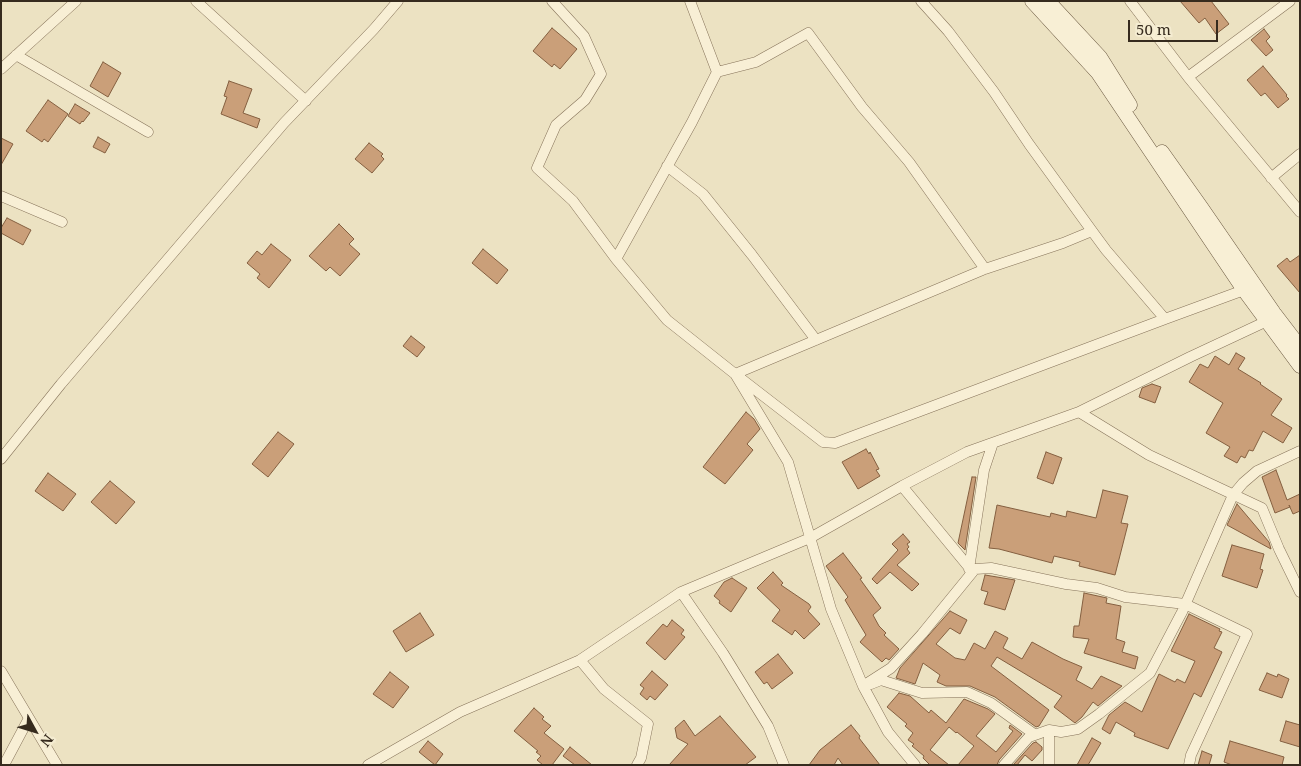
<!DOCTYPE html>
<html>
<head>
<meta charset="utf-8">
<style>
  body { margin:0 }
  #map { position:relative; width:1301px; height:766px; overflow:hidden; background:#ece2c2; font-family:"Noto Serif",serif }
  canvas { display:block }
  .frame { position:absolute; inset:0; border:2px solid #362b1e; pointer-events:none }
  .north { position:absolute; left:10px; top:706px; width:50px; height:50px; -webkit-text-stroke:4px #f4ecd1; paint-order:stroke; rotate:129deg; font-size:14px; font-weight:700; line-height:20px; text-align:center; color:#362b1e }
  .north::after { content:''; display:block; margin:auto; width:18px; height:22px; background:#362b1e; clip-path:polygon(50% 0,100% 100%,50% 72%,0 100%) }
  .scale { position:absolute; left:1128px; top:20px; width:90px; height:22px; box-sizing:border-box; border:2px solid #362b1e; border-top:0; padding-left:6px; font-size:15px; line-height:18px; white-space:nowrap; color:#362b1e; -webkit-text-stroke:4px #f4ecd1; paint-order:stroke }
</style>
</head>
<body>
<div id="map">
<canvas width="1301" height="766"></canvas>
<div class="frame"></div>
<div class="north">N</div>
<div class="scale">50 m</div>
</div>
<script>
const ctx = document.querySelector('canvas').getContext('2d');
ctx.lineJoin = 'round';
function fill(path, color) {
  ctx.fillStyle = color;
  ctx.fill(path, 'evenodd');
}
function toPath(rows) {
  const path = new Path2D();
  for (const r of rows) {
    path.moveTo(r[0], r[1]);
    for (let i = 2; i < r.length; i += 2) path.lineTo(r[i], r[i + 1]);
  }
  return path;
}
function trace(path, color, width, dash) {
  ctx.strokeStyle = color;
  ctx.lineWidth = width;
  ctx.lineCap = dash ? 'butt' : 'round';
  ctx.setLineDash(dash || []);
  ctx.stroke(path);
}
const building = toPath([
  [1180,1,1211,1,1229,24,1216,34,1205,18,1199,23,1180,1],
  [552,28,577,49,560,69,554,64,552,67,533,51,552,28],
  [1264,29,1270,37,1266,41,1273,50,1266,56,1251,40,1264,29],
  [103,62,121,73,108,97,90,86,103,62],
  [1263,66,1287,95,1286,96,1289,99,1278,108,1265,93,1261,96,1247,80,1263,66],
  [229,81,252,89,243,113,260,119,257,128,221,114,227,97,224,96,229,81],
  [48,100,68,114,48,142,44,139,42,142,26,131,48,100],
  [75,104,90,113,83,122,82,121,80,124,68,116,75,104],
  [98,137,110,144,105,153,93,147,98,137],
  [1,138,13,144,1,165,1,138],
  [369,143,383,154,381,156,384,159,372,173,355,159,369,143],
  [7,218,31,230,23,245,1,233,1,228,7,218],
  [339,224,354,239,349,244,360,254,340,276,330,267,326,271,309,256,339,224],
  [271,244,291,260,269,288,257,278,260,274,247,263,257,251,262,255,271,244],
  [483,249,508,270,497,284,472,263,483,249],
  [1300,255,1300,293,1277,266,1287,258,1290,262,1300,255],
  [411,336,425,347,417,357,403,346,411,336],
  [1236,353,1245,358,1238,369,1261,383,1260,384,1282,399,1271,415,1292,428,1283,443,1263,431,1253,451,1249,450,1245,458,1241,456,1237,463,1224,456,1230,447,1206,433,1223,403,1189,382,1200,364,1208,368,1215,356,1229,365,1236,353],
  [1152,384,1161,387,1155,403,1139,397,1142,388,1152,384],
  [746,412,754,419,760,429,747,444,753,450,725,484,703,467,746,412],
  [278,432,294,444,268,477,252,464,278,432],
  [866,449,869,454,870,452,879,469,876,470,880,476,858,489,842,462,866,449],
  [1046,452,1062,458,1053,484,1037,478,1046,452],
  [1276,470,1287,500,1300,494,1300,511,1293,514,1289,505,1290,507,1275,513,1262,477,1276,470],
  [48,473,76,494,63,511,35,491,48,473],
  [972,477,976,477,965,550,958,543,972,477],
  [110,481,135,502,116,524,91,502,110,481],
  [1103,490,1128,496,1121,523,1128,524,1115,575,1079,566,1080,562,1054,556,1052,563,999,549,989,548,997,505,1050,517,1051,513,1066,517,1067,511,1096,518,1103,490],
  [1237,504,1269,542,1271,549,1227,525,1237,504],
  [903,534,910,542,907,544,909,547,907,549,910,553,897,565,919,584,912,591,890,572,877,584,872,579,898,550,892,544,903,534],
  [1232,545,1264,554,1260,569,1263,570,1257,588,1222,576,1232,545],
  [843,553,862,578,860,579,881,608,873,615,879,626,886,633,884,635,899,649,889,660,886,658,882,662,860,642,866,635,845,600,848,597,826,566,843,553],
  [773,572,783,583,781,585,809,604,811,607,808,611,820,624,804,639,795,630,792,635,772,621,780,610,757,588,773,572],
  [985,575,1015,580,1005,610,984,604,988,592,981,590,985,575],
  [732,578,747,588,731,612,719,603,720,601,714,596,724,582,732,578],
  [1084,593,1107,598,1106,603,1121,606,1116,639,1125,642,1122,652,1138,657,1135,669,1084,653,1089,639,1073,637,1074,626,1079,626,1084,593],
  [950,611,967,620,960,634,950,628,936,644,955,658,965,660,974,643,985,649,995,631,1008,638,1003,648,1022,659,1032,642,1063,659,1082,667,1076,680,1092,689,1101,676,1122,686,1098,706,1093,702,1082,717,1075,723,1054,707,1062,696,997,657,991,666,1049,710,1039,726,1036,727,995,697,970,686,946,686,937,682,940,675,923,663,915,684,896,678,900,668,950,611],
  [420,613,434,635,406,652,393,631,420,613],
  [1189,614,1220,629,1219,631,1222,632,1214,648,1222,652,1201,697,1194,693,1168,749,1134,736,1135,733,1116,722,1110,734,1102,729,1109,715,1125,702,1142,712,1159,674,1175,682,1177,679,1185,683,1195,661,1171,651,1189,614],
  [672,620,684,630,681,634,685,637,665,660,646,643,663,624,667,627,672,620],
  [778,654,793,673,772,689,767,682,764,684,755,672,778,654],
  [652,671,668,685,655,700,650,696,647,700,640,694,644,688,640,685,652,671],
  [390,672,409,687,393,708,373,694,390,672],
  [1267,673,1277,677,1278,674,1289,679,1282,698,1259,690,1267,673],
  [899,693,910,696,929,713,931,710,946,723,964,699,988,709,995,714,976,736,996,752,1013,731,1009,728,1010,725,1022,734,999,760,997,765,958,765,974,746,957,732,956,733,949,727,930,750,949,765,930,765,923,758,924,756,912,746,914,744,908,740,913,733,905,726,907,724,887,707,899,693],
  [534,708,544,717,542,719,551,726,544,733,564,749,552,765,543,765,537,760,541,756,536,752,538,751,514,731,534,708],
  [720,716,756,757,745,765,669,765,688,744,677,738,675,728,684,720,695,736,720,716],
  [1286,721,1300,725,1300,747,1280,741,1286,721],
  [851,725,860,736,859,738,880,765,843,765,838,758,834,765,809,765,820,750,851,725],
  [1092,738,1101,743,1088,765,1077,765,1092,738],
  [428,741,443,754,435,765,419,752,428,741],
  [1230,741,1284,757,1282,765,1232,765,1224,762,1230,741],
  [1036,742,1042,747,1042,750,1032,761,1025,755,1017,765,1013,765,1033,743,1036,742],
  [570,747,592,765,575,765,563,756,570,747],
  [1202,751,1212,755,1209,765,1198,765,1202,751]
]);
fill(building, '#ca9f79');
trace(building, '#845f40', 1);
const street = toPath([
  [196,1,306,101],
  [552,1,584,36,601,74,585,100,556,125,537,168,573,201,616,259],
  [690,1,717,72,692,122,616,259,667,320,735,374,788,462,831,609,863,686,888,732,915,765],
  [921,1,948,31,994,92,1029,144,1092,231],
  [1130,1,1188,77,1300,212],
  [16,55,148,132],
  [1,69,76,1],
  [717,72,756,62,808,33,862,107,909,162,985,269],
  [1188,77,1290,1],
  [667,166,703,194,752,255,816,340],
  [1271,178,1300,154],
  [1,196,62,222],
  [1165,319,835,443,823,442,735,374,985,269,1063,243,1092,231,1106,250,1165,319,1244,290],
  [1079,412,1149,455,1262,508,1279,549,1300,592],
  [1,459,61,384,284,123,374,29,398,1],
  [902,486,972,571],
  [969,569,984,470,993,443],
  [681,592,723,653,768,726,784,765],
  [580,660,604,689,648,724,641,758,637,765],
  [1,671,57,765],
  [871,684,881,680,922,693,967,692,991,703,1034,734],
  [863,686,891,668,922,634,975,569,991,568,1066,584,1097,588,1125,597,1185,604,1247,634,1191,755,1189,765],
  [4,765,29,718],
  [368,765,460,712,580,660,681,592,810,538,902,486,967,452,1079,412,1190,357,1267,321],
  [1004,765,1029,737,1049,730,1061,732,1078,729,1099,714,1150,673,1182,612,1233,495,1243,483,1257,471,1300,451],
  [1049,765,1049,730]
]);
const secondary = toPath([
  [1032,1,1098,73,1244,290,1300,366],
  [1048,1,1100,57,1130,105],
  [1162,152,1201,207,1274,313,1300,347]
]);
trace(street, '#86735a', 11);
trace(secondary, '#67553d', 15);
trace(street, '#f8efd5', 10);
trace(secondary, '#f8efd5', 14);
</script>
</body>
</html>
